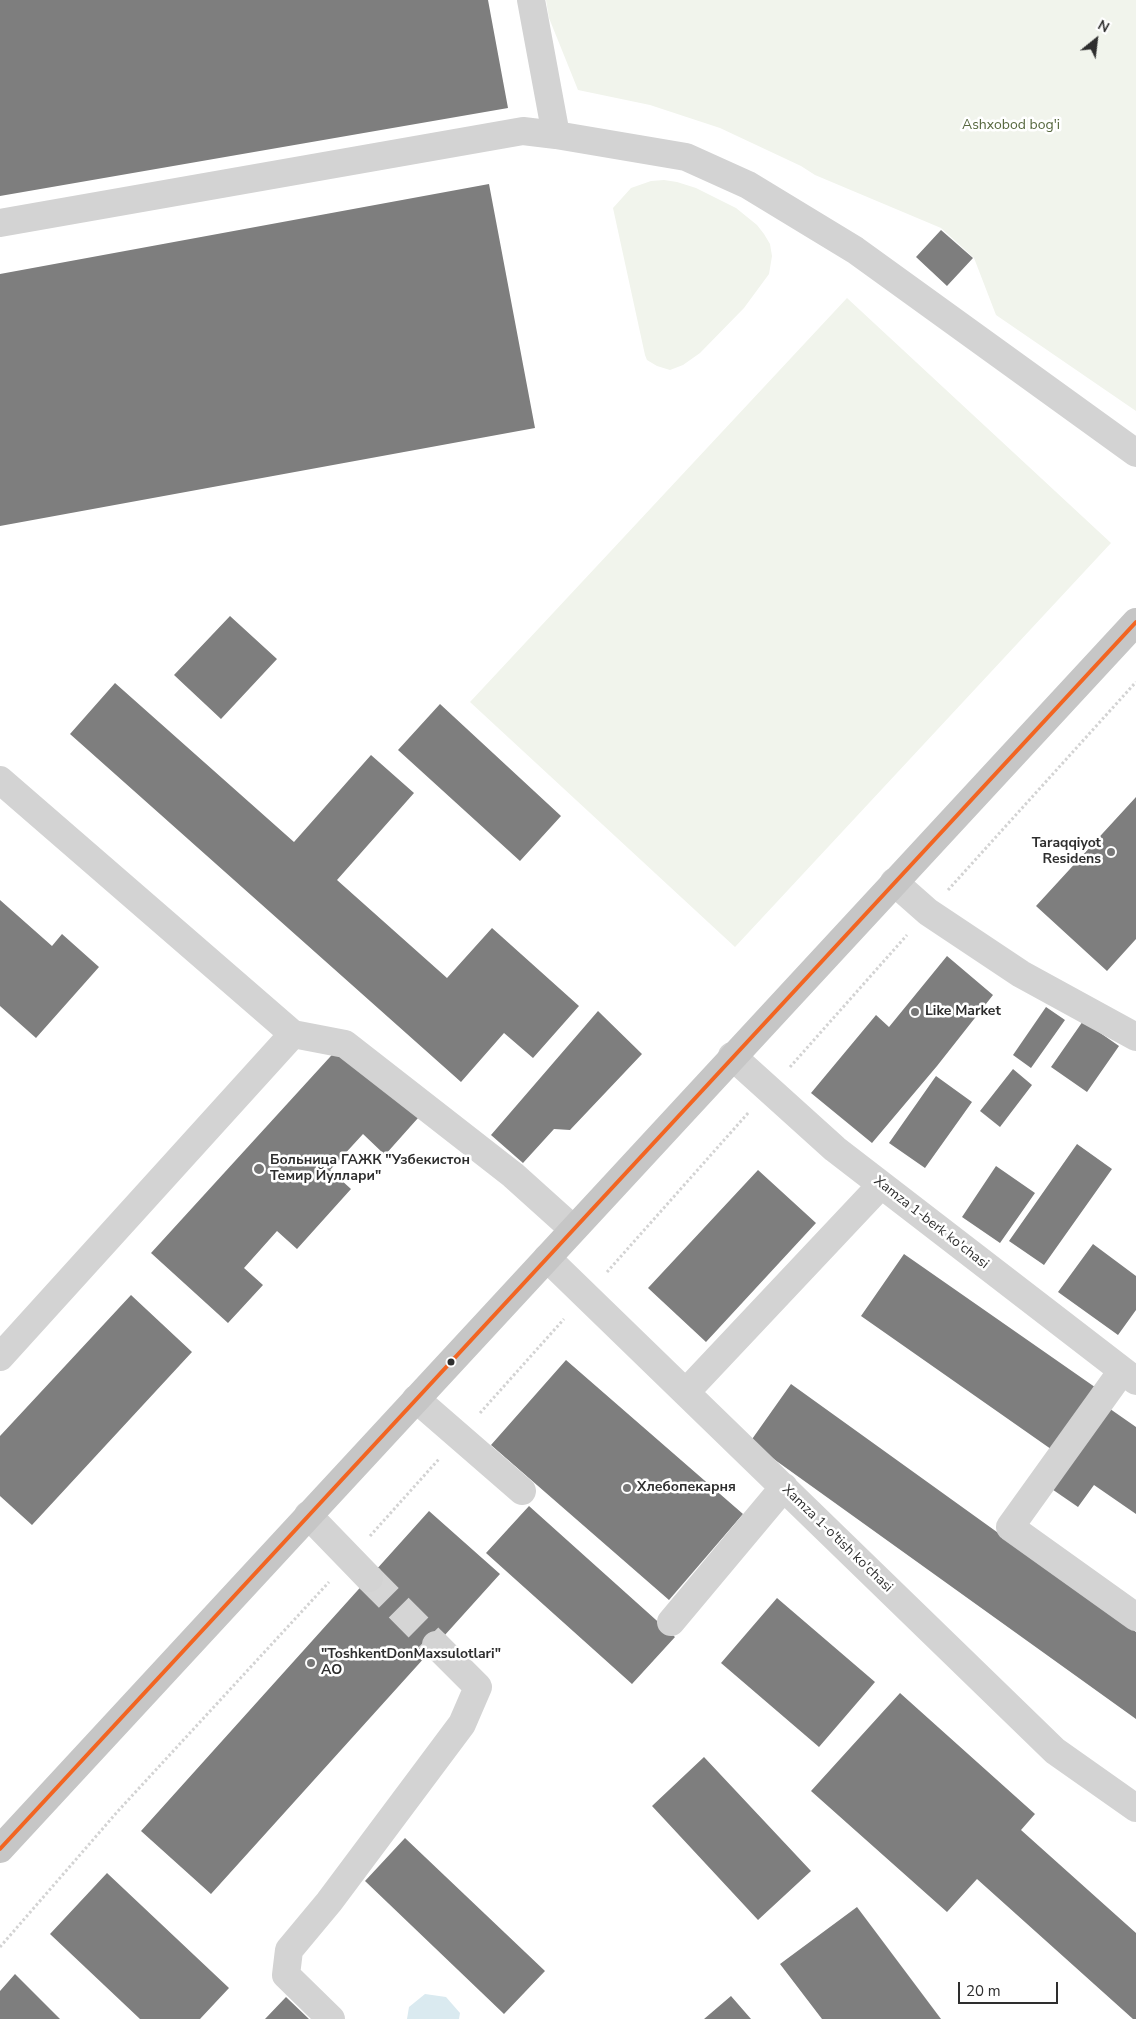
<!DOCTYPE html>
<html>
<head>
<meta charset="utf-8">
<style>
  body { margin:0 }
  #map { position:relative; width:1136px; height:2019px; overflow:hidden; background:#fff; font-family:"Nunito Sans",sans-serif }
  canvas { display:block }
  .north { position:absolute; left:1071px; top:15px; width:50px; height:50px; -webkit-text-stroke:4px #fff; paint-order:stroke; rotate:29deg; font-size:14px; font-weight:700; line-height:20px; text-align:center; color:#2e2e2e }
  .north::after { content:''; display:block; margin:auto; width:18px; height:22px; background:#2e2e2e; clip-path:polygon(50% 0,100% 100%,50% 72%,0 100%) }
  .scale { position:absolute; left:958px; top:1982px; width:100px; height:22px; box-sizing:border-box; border:2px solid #2e2e2e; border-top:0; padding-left:6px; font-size:15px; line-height:18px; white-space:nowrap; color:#2e2e2e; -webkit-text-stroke:4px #fff; paint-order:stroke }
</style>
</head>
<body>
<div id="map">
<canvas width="1136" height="2019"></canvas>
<div class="north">N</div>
<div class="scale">20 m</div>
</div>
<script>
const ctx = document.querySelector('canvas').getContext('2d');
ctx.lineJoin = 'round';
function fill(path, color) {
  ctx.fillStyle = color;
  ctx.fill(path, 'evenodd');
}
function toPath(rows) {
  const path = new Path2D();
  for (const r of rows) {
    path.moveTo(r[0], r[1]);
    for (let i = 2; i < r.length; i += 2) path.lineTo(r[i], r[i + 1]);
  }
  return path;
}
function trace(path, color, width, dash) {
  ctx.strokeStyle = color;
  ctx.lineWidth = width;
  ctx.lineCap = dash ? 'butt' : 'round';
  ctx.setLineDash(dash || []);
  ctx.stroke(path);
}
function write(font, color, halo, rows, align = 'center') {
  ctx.font = font + ' "Nunito Sans",sans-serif';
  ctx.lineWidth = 5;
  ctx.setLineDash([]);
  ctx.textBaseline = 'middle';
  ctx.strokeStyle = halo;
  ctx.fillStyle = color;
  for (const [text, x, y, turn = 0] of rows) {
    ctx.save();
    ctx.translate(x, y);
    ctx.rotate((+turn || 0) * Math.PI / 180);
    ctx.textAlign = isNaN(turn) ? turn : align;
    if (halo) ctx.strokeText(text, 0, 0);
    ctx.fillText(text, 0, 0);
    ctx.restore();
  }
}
fill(toPath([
  [546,0,1136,0,1136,411,996,315,974,258,941,228,815,175,801,166,720,128,650,105,578,90,549,18],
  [664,180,677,182,696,188,736,208,757,225,764,234,770,244,772,256,769,274,744,308,700,353,683,365,670,370,657,366,647,360,645,355,613,208,631,188,651,181],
  [847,298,1111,543,735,947,470,702]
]), '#f1f4ec');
fill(toPath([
  [425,1994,446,1997,460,2013,459,2019,407,2019,409,2007]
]), '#daeaf0');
fill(toPath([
  [0,0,488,0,508,108,0,196],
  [489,184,535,428,0,526,0,274],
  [941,230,973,258,947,286,916,257],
  [230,616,277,659,221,719,174,675],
  [115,683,294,842,371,755,414,793,337,880,447,978,492,928,579,1006,533,1058,504,1033,461,1082,70,734],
  [440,704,561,816,520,861,398,750],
  [1136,797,1136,939,1107,971,1036,906],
  [0,900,52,946,62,934,99,967,36,1038,0,1006],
  [947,956,993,995,937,1066,872,1143,811,1093,876,1015,889,1027],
  [1046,1007,1065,1020,1031,1068,1013,1055],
  [598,1011,642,1054,570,1130,554,1129,523,1163,491,1135],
  [1083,1021,1119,1046,1087,1092,1051,1067],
  [340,1046,418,1118,385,1155,363,1134,330,1170,351,1189,297,1249,277,1231,244,1268,263,1285,228,1323,151,1253],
  [1013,1069,1032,1085,1000,1127,980,1111],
  [936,1076,972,1102,925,1168,889,1143],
  [1077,1144,1112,1169,1044,1265,1009,1241],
  [996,1166,1035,1193,1000,1243,962,1217],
  [758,1170,816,1223,706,1342,648,1288],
  [1093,1244,1136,1276,1136,1310,1118,1335,1058,1292],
  [904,1254,1102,1392,1058,1454,861,1316],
  [131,1295,192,1352,32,1525,0,1496,0,1436],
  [566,1360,743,1514,669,1600,491,1445],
  [791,1384,1136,1632,1136,1719,750,1442],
  [1103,1404,1136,1427,1136,1514,1094,1485,1078,1507,1046,1485],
  [529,1506,675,1637,632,1684,486,1553],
  [429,1511,500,1574,211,1894,141,1831],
  [777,1598,875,1682,819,1747,721,1663],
  [900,1693,1035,1814,1021,1830,1136,1933,1136,2019,1133,2019,977,1879,947,1912,811,1791],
  [704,1757,811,1871,758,1920,652,1806],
  [405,1838,545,1971,504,2014,365,1881],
  [107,1873,229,1988,200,2019,140,2019,50,1934],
  [857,1907,941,2019,822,2019,780,1964],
  [15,1974,60,2019,0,2019,0,1991],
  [731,1996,751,2019,704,2019],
  [286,1997,309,2019,265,2019]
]), '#7e7e7e');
trace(toPath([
  [369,1578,436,1645]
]), '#d5d5d5', 28, [28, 14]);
trace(toPath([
  [948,890,1136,682],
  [790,1067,907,935],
  [607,1272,749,1112],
  [480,1413,564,1319],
  [370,1536,439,1459],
  [0,1947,118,1811,329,1582]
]), '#d3d3d3', 3, [2.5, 2.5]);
trace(toPath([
  [531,0,556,135],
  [0,223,523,131,556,135,686,157,748,185,855,250,1136,453],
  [0,780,293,1034,345,1044,513,1175,573,1229],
  [894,882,928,912,1021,974,1136,1037],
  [732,1056,835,1149,1136,1381],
  [547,1258,1055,1751,1136,1808],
  [0,1357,293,1034],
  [1122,1371,1010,1527,1136,1617],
  [686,1392,881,1185],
  [416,1399,522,1491],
  [308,1515,369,1578],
  [671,1622,784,1487],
  [331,2019,286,1975,289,1950,329,1902,462,1724,478,1687,436,1645]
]), '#d3d3d3', 28);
trace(toPath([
  [0,1849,1136,622]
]), '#c6c6c6', 28);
trace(toPath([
  [0,1849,1136,622]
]), '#f26522', 4);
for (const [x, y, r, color] of [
  [1111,852,5,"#777"],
  [915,1012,5,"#777"],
  [259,1169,6,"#777"],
  [451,1362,4.5,"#2e2e2e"],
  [627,1488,5,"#777"],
  [311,1663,5,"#777"]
]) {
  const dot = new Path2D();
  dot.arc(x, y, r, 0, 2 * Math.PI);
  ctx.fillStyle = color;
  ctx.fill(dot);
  trace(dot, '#fff', 2);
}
write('14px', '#56673e', '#fff', [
  ["Ashxobod bog'i",1011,126]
]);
write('bold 14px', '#2e2e2e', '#fff', [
  ["Taraqqiyot",1101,844,"right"],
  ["Residens",1101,860,"right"],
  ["Like Market",925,1012],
  ["Больница ГАЖК \"Узбекистон",270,1161],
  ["Темир Йуллари\"",270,1177],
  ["Хлебопекарня",637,1488],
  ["\"ToshkentDonMaxsulotlari\"",321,1655],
  ["AO",321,1671]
], 'left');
write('14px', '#2e2e2e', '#fff', [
  ["Xamza 1-berk ko'chasi",931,1223,38],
  ["Xamza 1-o'tish ko'chasi",837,1539,44]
]);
</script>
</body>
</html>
